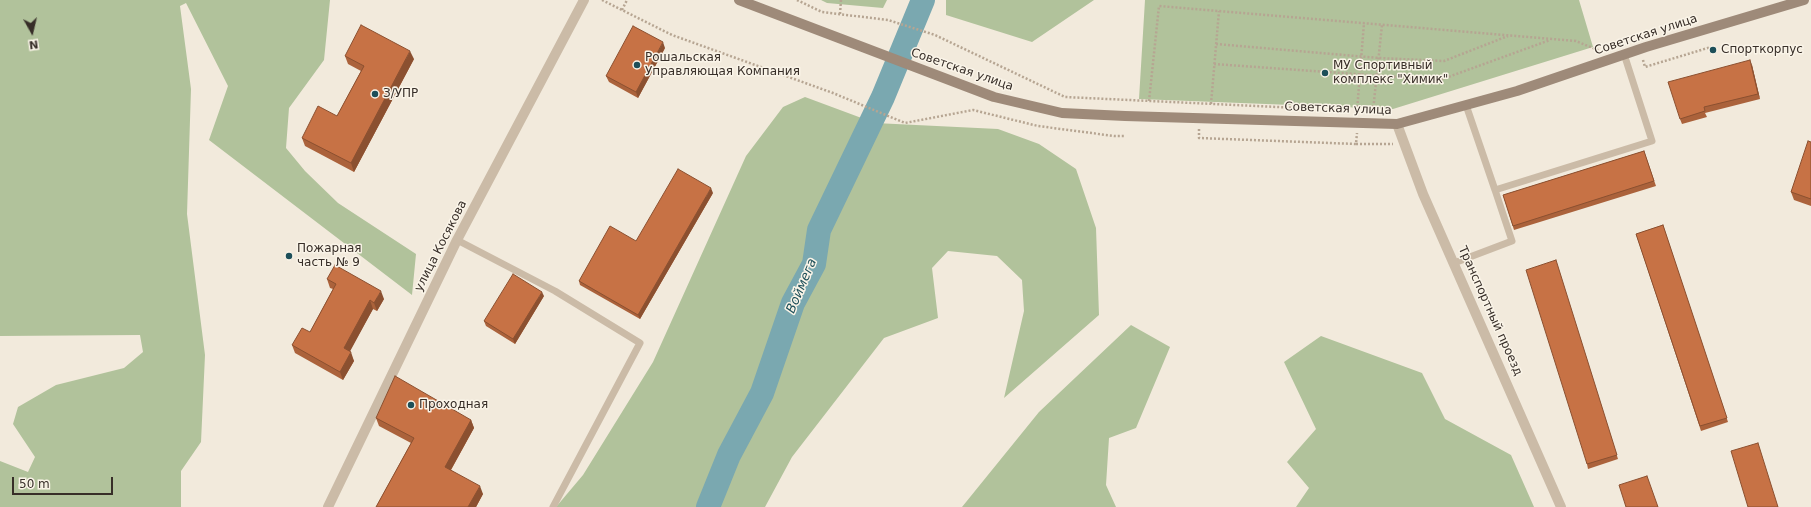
<!DOCTYPE html>
<html>
<head>
<meta charset="utf-8">
<style>
  body { margin:0 }
  #map { position:relative; width:1811px; height:507px; overflow:hidden; background:#f2eadc; font-family:"DejaVu Sans",sans-serif }
  canvas { display:block }
  .north { position:absolute; left:12px; top:12px; width:40px; height:40px; -webkit-text-stroke:3px #faf4e8; paint-order:stroke; rotate:172deg; font-size:11px; font-weight:700; line-height:16px; text-align:center; color:#372e28 }
  .north::after { content:''; display:block; margin:auto; width:14px; height:18px; background:#372e28; clip-path:polygon(50% 0,100% 100%,50% 72%,0 100%) }
  .scale { position:absolute; left:12px; top:477px; width:101px; height:18px; box-sizing:border-box; border:2px solid #372e28; border-top:0; padding-left:5px; font-size:12px; line-height:14px; white-space:nowrap; color:#372e28; -webkit-text-stroke:3px #faf4e8; paint-order:stroke }
</style>
</head>
<body>
<div id="map">
<canvas width="1811" height="507"></canvas>
<div class="north">N</div>
<div class="scale">50 m</div>
</div>
<script>
const ctx = document.querySelector('canvas').getContext('2d');
ctx.lineJoin = 'round';
function fill(path, color) {
  ctx.fillStyle = color;
  ctx.fill(path, 'evenodd');
}
function toPath(rows) {
  const path = new Path2D();
  for (const r of rows) {
    path.moveTo(r[0], r[1]);
    for (let i = 2; i < r.length; i += 2) path.lineTo(r[i], r[i + 1]);
  }
  return path;
}
function trace(path, color, width, dash) {
  ctx.strokeStyle = color;
  ctx.lineWidth = width;
  ctx.lineCap = dash ? 'butt' : 'round';
  ctx.setLineDash(dash || []);
  ctx.stroke(path);
}
function write(font, color, halo, rows, align = 'center') {
  ctx.font = font + ' "DejaVu Sans",sans-serif';
  ctx.lineWidth = 3;
  ctx.setLineDash([]);
  ctx.textBaseline = 'middle';
  ctx.strokeStyle = halo;
  ctx.fillStyle = color;
  for (const [text, x, y, turn = 0] of rows) {
    ctx.save();
    ctx.translate(x, y);
    ctx.rotate((+turn || 0) * Math.PI / 180);
    ctx.textAlign = isNaN(turn) ? turn : align;
    if (halo) ctx.strokeText(text, 0, 0);
    ctx.fillText(text, 0, 0);
    ctx.restore();
  }
}
fill(toPath([
  [0,0,330,0,324,60,289,108,286,148,305,171,338,203,416,254,412,295,209,140,228,86,186,3,180,6,191,89,187,214,205,355,201,442,181,471,181,507,0,507,0,461,28,472,35,457,13,424,18,407,56,385,124,368,143,352,140,335,0,336],
  [821,0,887,0,883,8,827,3],
  [946,0,1094,0,1032,42,946,15],
  [1145,0,1579,0,1593,47,1393,109,1139,99],
  [805,97,875,123,998,129,1039,144,1076,169,1096,228,1099,315,1004,398,1024,311,1022,280,997,256,948,251,932,268,938,318,884,338,792,457,765,507,556,507,583,475,653,362,746,156,783,107],
  [1131,325,1170,347,1136,428,1109,438,1106,485,1116,507,962,507,1039,412],
  [1321,336,1422,373,1445,419,1511,455,1534,507,1296,507,1309,488,1287,462,1316,429,1284,362]
]), '#b1c29b');
trace(toPath([
  [708,507,729,455,762,393,793,303,814,264,819,230,883,97,923,0]
]), '#7aa8b0', 24);
trace(toPath([
  [602,0,672,35,833,93,905,123,973,110,1038,126,1114,136,1125,136],
  [797,0,822,12,888,20,935,35,1065,97,1299,108],
  [622,10,627,0],
  [840,14,841,0],
  [1216,44,1379,58,1444,61,1508,36],
  [1643,60,1645,67,1711,47],
  [1214,64,1440,80,1550,40],
  [1149,101,1159,6,1576,41,1600,51],
  [1211,104,1219,11],
  [1357,111,1364,23],
  [1373,111,1382,25],
  [1199,129,1199,138,1356,144,1357,133],
  [1356,144,1393,144]
]), '#b6a592', 2.5, [2, 2]);
trace(toPath([
  [1466,105,1495,190,1652,141,1624,54],
  [457,240,555,291,640,343,553,507],
  [1454,263,1512,241,1495,190]
]), '#cbbba7', 7);
trace(toPath([
  [1397,124,1423,194,1561,507],
  [328,507,457,240,584,0]
]), '#cbbba7', 10);
trace(toPath([
  [739,0,994,97,1062,113,1125,116,1397,124,1517,91,1646,47,1804,0]
]), '#9e8a79', 10);
fill(toPath([
  [665,48,638,98,609,82,606,76],
  [345,56,414,59,354,172,305,146,302,138,337,116,361,71,348,64],
  [1752,65,1760,99,1705,113,1707,117,1682,124,1680,119],
  [1811,142,1811,206,1794,200,1791,192],
  [1644,151,1656,186,1514,230,1503,195],
  [713,193,640,319,580,285,579,281,636,241],
  [1663,225,1728,422,1701,431,1636,234],
  [1557,265,1618,459,1588,469,1587,464],
  [327,279,384,299,377,311,373,309,349,352,354,361,343,380,295,353,292,345,310,332,333,289,330,288],
  [544,296,515,344,486,326,484,321],
  [376,418,471,420,474,428,451,470,483,494,476,507,376,507,411,443,379,426]
]), '#ab623b');
fill(toPath([
  [663,42,665,48,638,98,636,92],
  [410,51,414,59,354,172,351,163],
  [1750,60,1752,65,1760,99,1758,94],
  [711,188,713,193,640,319,638,315],
  [381,291,384,299,377,311,374,303],
  [542,292,544,296,515,344,513,339],
  [370,300,373,309,347,357,344,348],
  [351,352,354,361,343,380,340,372],
  [471,420,474,428,448,475,445,467],
  [480,486,483,494,476,507,468,507]
]), '#8b5030');
const building = toPath([
  [361,25,410,51,351,163,302,138,318,106,337,116,364,66,345,56,361,25],
  [633,26,663,42,636,92,606,76,633,26],
  [1750,60,1758,94,1704,107,1705,111,1680,119,1668,82,1750,60],
  [1808,141,1811,142,1811,199,1791,192,1808,141],
  [1644,151,1654,181,1513,226,1503,195,1644,151],
  [678,169,711,188,638,315,579,281,610,226,636,241,678,169],
  [1663,225,1727,418,1700,426,1636,234,1663,225],
  [1556,260,1617,455,1587,464,1526,270,1556,260],
  [335,265,381,291,374,303,370,300,344,348,351,352,340,372,292,345,302,328,310,332,336,284,327,279,335,265],
  [513,274,542,292,513,339,484,321,513,274],
  [395,376,471,420,445,467,480,486,468,507,376,507,414,438,376,418,395,376],
  [1758,443,1778,507,1748,507,1731,451,1758,443],
  [1647,476,1658,507,1626,507,1619,485,1647,476]
]);
fill(building, '#c77245');
trace(building, '#8b5030', 1);
for (const [x, y, r, color] of [
  [1713,50,4,"#1d4f59"],
  [637,65,4,"#1d4f59"],
  [1325,73,4,"#1d4f59"],
  [375,94,4,"#1d4f59"],
  [289,256,4,"#1d4f59"],
  [411,405,4,"#1d4f59"]
]) {
  const dot = new Path2D();
  dot.arc(x, y, r, 0, 2 * Math.PI);
  ctx.fillStyle = color;
  ctx.fill(dot);
  trace(dot, '#faf4e8', 1.5);
}
write('12px', '#372e28', '#faf4e8', [
  ["Советская улица",1646,35,-18],
  ["Советская улица",962,70,19],
  ["Советская улица",1338,109,2],
  ["улица Косякова",441,246,-63],
  ["Транспортный проезд",1490,311,66]
]);
write('12px', '#372e28', '#faf4e8', [
  ["Спорткорпус",1721,50],
  ["Рошальская",645,58],
  ["Управляющая Компания",645,72],
  ["МУ Спортивный",1333,66],
  ["комплекс \"Химик\"",1333,80],
  ["З/УПР",383,94],
  ["Пожарная",297,249],
  ["часть № 9",297,263],
  ["Проходная",419,405]
], 'left');
write('italic 13px', '#1d4f59', '#faf4e8', [
  ["Воймега",802,286,-67]
]);
</script>
</body>
</html>
